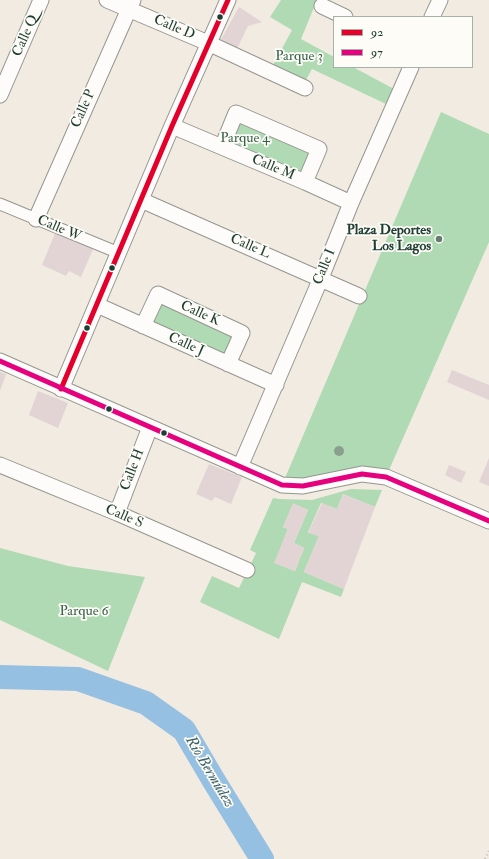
<!DOCTYPE html>
<html>
<head>
<meta charset="utf-8">
<style>
  body { margin:0 }
  #map { position:relative; width:489px; height:859px; overflow:hidden; background:#f2ebe1; font-family:"IM FELL Double Pica",serif }
  canvas { display:block }
  .legend { position:absolute; left:333px; top:16px; width:140px; height:52px; box-sizing:border-box; background:#fdfcf7; border:1px solid #a4b0a9; margin:0; padding:5px 7px; list-style:none; font-size:12px; color:#1f3d34 }
  .legend li { display:flex; align-items:center; gap:8px; height:20px }
  .legend b { width:20px; border:1px solid #a4b0a9 }
</style>
</head>
<body>
<div id="map">
<canvas width="489" height="859"></canvas>
<ul class="legend">
<li><b style="height:5px;background:#e4002b"></b>92</li>
<li><b style="height:5px;background:#e5007d"></b>97</li>
</ul>
</div>
<script>
const ctx = document.querySelector('canvas').getContext('2d');
ctx.lineJoin = 'round';
function fill(path, color) {
  ctx.fillStyle = color;
  ctx.fill(path, 'evenodd');
}
function toPath(rows) {
  const path = new Path2D();
  for (const r of rows) {
    path.moveTo(r[0], r[1]);
    for (let i = 2; i < r.length; i += 2) path.lineTo(r[i], r[i + 1]);
  }
  return path;
}
function trace(path, color, width, dash) {
  ctx.strokeStyle = color;
  ctx.lineWidth = width;
  ctx.lineCap = dash ? 'butt' : 'round';
  ctx.setLineDash(dash || []);
  ctx.stroke(path);
}
function write(font, color, halo, rows, align = 'center') {
  ctx.font = font + ' "IM FELL Double Pica",serif';
  ctx.lineWidth = 3.5;
  ctx.setLineDash([]);
  ctx.textBaseline = 'middle';
  ctx.strokeStyle = halo;
  ctx.fillStyle = color;
  for (const [text, x, y, turn = 0] of rows) {
    ctx.save();
    ctx.translate(x, y);
    ctx.rotate((+turn || 0) * Math.PI / 180);
    ctx.textAlign = isNaN(turn) ? turn : align;
    if (halo) ctx.strokeText(text, 0, 0);
    ctx.fillText(text, 0, 0);
    ctx.restore();
  }
}
fill(toPath([
  [281,0,317,0,301,39,334,57,334,67,353,67,394,89,386,104,312,69,306,80,273,65,292,30,270,17],
  [441,112,489,134,489,242,386,477,282,485],
  [237,116,313,152,302,180,222,147],
  [162,300,234,333,224,354,152,322],
  [351,489,382,490,375,507,343,494,337,509,321,503,308,532,319,536,304,572,344,589,341,597,302,582,279,639,200,602,212,576,239,588,256,553,250,550,273,498,279,499,312,500],
  [293,504,308,510,294,543,304,548,295,571,275,563,288,529,283,527],
  [0,548,68,566,145,577,108,671,0,620]
]), '#b0dab3');
trace(toPath([
  [0,677,78,679,146,703,184,730,214,781,262,859]
]), '#96c0e2', 24);
fill(toPath([
  [239,7,262,22,248,26,236,51,219,43],
  [56,231,94,247,81,277,69,271,66,276,42,265],
  [452,370,489,385,489,400,447,382],
  [0,372,6,374,0,391],
  [38,391,68,403,58,428,29,415],
  [489,458,489,486,479,482],
  [209,464,242,477,231,504,215,497,212,501,196,494],
  [449,465,466,472,461,483,445,475],
  [343,494,375,507,344,589,304,572,319,536,308,533,322,503,337,509],
  [293,503,308,510,294,543,304,548,295,571,274,563,288,529,283,527]
]), '#e2d4d4');
const pedestrian = toPath([
  [0,204,119,253]
]);
const minor = toPath([
  [107,0,208,43,305,88],
  [322,6,345,17],
  [432,17,440,0],
  [0,95,41,0],
  [172,126,305,182,351,203],
  [222,147,236,113,319,149,305,182],
  [141,200,359,296],
  [36,219,133,0],
  [97,305,276,385],
  [143,326,158,294,242,333,228,364],
  [0,361,282,485,303,486,362,474,386,477,489,521],
  [61,389,172,126,228,0],
  [0,465,117,513,247,570],
  [240,467,321,278,351,203,411,67],
  [117,513,150,427]
]);
trace(pedestrian, '#94968f', 13);
trace(minor, '#94968f', 17);
trace(toPath([
  [485,859,489,851]
]), '#bfc0be', 2.5, [1, 3]);
trace(pedestrian, '#fdfcfa', 11);
trace(minor, '#fdfcfa', 15);
trace(toPath([
  [61,389,172,126,228,0]
]), '#e4002b', 5);
trace(toPath([
  [0,361,282,485,303,486,362,474,386,477,489,521]
]), '#e5007d', 5);
ctx.fillStyle = '#8b9f8e';
for (const [x, y] of [
  [339,451]
]) {
  ctx.beginPath();
  ctx.arc(x, y, 5, 0, 2 * Math.PI);
  ctx.fill();
}
for (const [x, y, r, color] of [
  [220,17,3.5,"#1f3d34"],
  [439,239,4,"#697a71"],
  [112,268,3.5,"#1f3d34"],
  [87,328,3.5,"#1f3d34"],
  [109,409,3.5,"#1f3d34"],
  [164,433,3.5,"#1f3d34"]
]) {
  const dot = new Path2D();
  dot.arc(x, y, r, 0, 2 * Math.PI);
  ctx.fillStyle = color;
  ctx.fill(dot);
  trace(dot, '#fdfcf7', 1.5);
}
write('14px', '#1f3d34', '#fdfcf7', [
  ["Calle D",174,28,23],
  ["Calle Q",26,36,-66],
  ["Calle P",84,109,-66],
  ["Calle M",273,168,23],
  ["Calle W",59,229,23],
  ["Calle L",250,247,23],
  ["Calle I",325,267,-68],
  ["Calle K",200,314,24],
  ["Calle J",186,345,24],
  ["Calle H",133,470,-69],
  ["Calle S",124,517,23]
]);
write('14px', '#36614a', '#fdfcf7', [
  ["Parque 3",299,57],
  ["Parque 4",245,139],
  ["Parque 6",84,612]
]);
write('bold 14px', '#1f3d34', '#fdfcf7', [
  ["Plaza Deportes",431,231],
  ["Los Lagos",431,247]
], 'right');
write('italic 15px', '#375f68', '#fdfcf7', [
  ["Río Bermúdez",209,772,59]
]);
</script>
</body>
</html>
